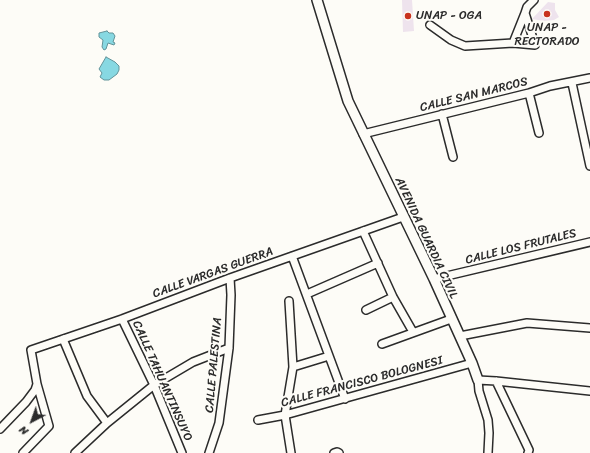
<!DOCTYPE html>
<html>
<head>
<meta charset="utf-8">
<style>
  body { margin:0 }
  #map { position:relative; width:590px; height:453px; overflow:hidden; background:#fdfcf7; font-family:Sriracha,sans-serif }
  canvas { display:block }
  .north { position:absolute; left:12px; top:401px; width:40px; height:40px; -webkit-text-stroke:3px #fdfcf7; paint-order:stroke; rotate:221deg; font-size:11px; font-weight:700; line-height:16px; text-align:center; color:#2b2b2b }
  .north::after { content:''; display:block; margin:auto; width:14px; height:18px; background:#2b2b2b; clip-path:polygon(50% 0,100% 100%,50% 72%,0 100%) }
</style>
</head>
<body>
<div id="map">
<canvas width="590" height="453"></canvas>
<div class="north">N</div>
</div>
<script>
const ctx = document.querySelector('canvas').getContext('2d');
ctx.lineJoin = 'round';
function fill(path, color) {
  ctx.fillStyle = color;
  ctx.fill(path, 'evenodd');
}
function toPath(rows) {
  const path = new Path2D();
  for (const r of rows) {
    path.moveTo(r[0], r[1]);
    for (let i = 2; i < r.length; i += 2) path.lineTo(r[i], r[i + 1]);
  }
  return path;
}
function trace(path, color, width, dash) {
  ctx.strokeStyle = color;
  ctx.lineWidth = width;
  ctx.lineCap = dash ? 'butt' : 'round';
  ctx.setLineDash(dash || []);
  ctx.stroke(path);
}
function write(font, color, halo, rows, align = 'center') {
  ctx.font = font + ' Sriracha,sans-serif';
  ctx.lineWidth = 4;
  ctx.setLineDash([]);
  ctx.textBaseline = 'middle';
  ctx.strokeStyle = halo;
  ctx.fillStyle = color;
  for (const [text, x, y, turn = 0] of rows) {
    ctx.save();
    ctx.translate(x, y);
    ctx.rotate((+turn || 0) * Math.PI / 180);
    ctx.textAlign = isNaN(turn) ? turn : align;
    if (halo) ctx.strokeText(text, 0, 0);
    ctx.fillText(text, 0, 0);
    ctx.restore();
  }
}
fill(toPath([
  [402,0,412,0,414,31,403,32],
  [548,2,555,3,555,10,559,17,554,20,544,21,532,19]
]), '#eee3ed');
const water = toPath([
  [107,31,109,33,113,33,115,36,113,42,115,43,114,45,108,43,106,49,104,50,102,47,103,40,99,37,99,33,107,31],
  [106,57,115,62,119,66,119,70,117,74,109,80,104,80,100,77,102,73,99,69,106,57]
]);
fill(water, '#87d8e2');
trace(water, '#629399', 1);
const minor = toPath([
  [430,25,451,40,465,46,513,43,535,45,525,13,527,7,534,0],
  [513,43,525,13],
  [572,83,590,166],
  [529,93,539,133],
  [442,114,453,157],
  [363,134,529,93,550,86,590,78],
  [363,231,393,297,413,332],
  [292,256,345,399],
  [434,279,590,242],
  [307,294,378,263],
  [289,301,293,367,285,415,291,453],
  [366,310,393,297],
  [122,319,154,385,182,453],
  [460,336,527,323,590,328],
  [63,339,87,396,107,423],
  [382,344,451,319],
  [293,367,329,356],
  [496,381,529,450,528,453],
  [258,420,285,415,472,363],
  [0,429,26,402,35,390,37,384],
  [23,453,49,426,37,384,31,350,122,319,230,278,403,217],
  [75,453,107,423,154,385,193,362,229,348],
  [209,453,219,423,229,348,231,295,230,278],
  [334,453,337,452,339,453],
  [488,453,489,433,488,420,479,391,478,380,496,381,590,391]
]);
const major = toPath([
  [317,0,348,101,434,279,472,363,478,380]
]);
trace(minor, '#2b2b2b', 10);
trace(major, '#2b2b2b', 12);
trace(minor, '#fdfcf7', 7);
trace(major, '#fdfcf7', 9);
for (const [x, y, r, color] of [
  [547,14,4,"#c8321e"],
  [408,16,4,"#c8321e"]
]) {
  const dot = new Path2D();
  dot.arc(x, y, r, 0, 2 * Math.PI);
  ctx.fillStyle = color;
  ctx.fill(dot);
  trace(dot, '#fdfcf7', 1.5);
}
write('12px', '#2b2b2b', '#fdfcf7', [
  ["UNAP - OGA",416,16],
  ["UNAP -",547,28,"center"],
  ["RECTORADO",547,42,"center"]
], 'left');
write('12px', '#2b2b2b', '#fdfcf7', [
  ["CALLE SAN MARCOS",474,95,-14],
  ["AVENIDA GUARDIA CIVIL",426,238,65],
  ["CALLE LOS FRUTALES",521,247,-14],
  ["CALLE VARGAS GUERRA",213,273,-20],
  ["CALLE PALESTINA",214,365,-85],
  ["CALLE TAHUANTINSUYO",162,381,66],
  ["CALLE FRANCISCO BOLOGNESI",362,382,-15]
]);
</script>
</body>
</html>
